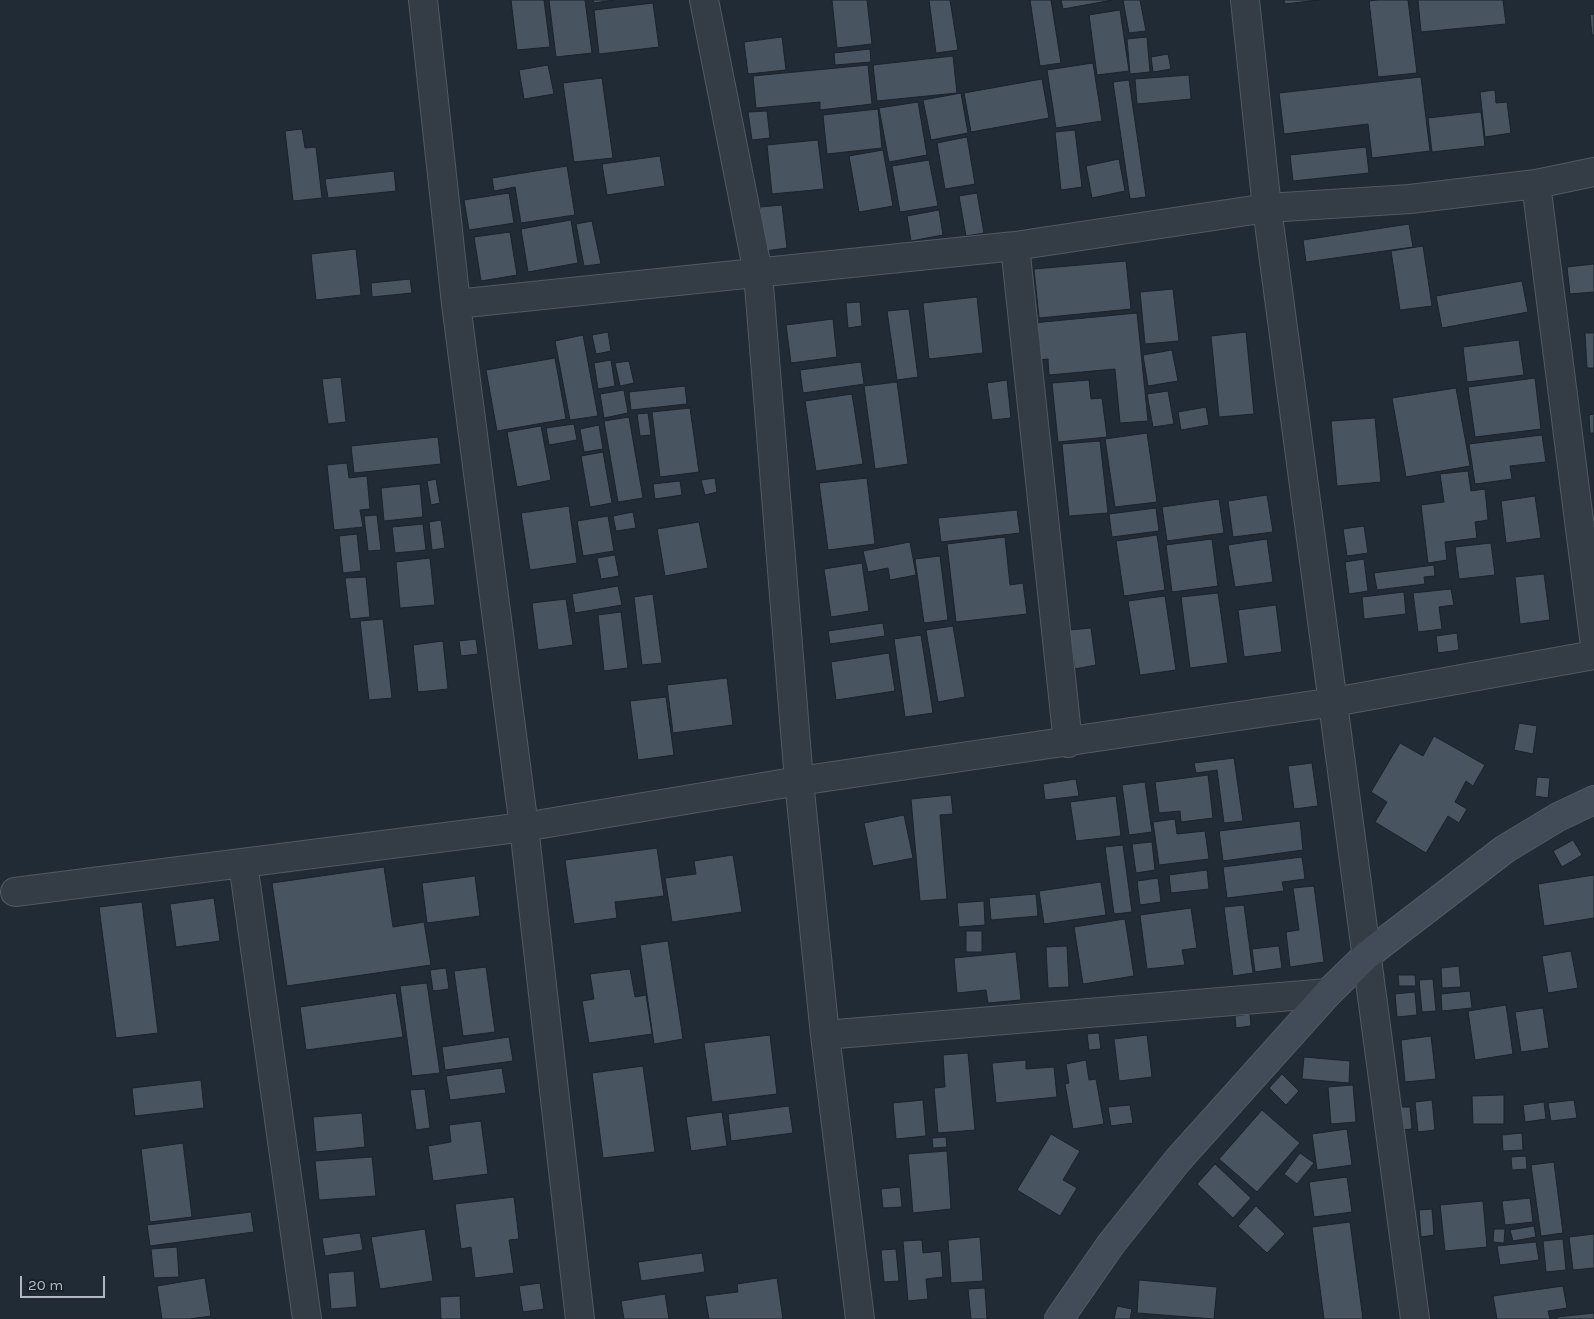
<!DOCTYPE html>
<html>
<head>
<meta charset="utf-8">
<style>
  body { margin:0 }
  #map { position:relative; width:1594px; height:1319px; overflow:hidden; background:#202b35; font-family:Karla,sans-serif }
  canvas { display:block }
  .scale { position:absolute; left:20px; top:1276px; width:85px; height:22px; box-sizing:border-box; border:2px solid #aeb7c2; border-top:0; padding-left:6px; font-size:15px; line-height:18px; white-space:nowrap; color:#aeb7c2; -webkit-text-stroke:4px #19212a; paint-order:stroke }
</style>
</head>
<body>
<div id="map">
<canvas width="1594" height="1319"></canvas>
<div class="scale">20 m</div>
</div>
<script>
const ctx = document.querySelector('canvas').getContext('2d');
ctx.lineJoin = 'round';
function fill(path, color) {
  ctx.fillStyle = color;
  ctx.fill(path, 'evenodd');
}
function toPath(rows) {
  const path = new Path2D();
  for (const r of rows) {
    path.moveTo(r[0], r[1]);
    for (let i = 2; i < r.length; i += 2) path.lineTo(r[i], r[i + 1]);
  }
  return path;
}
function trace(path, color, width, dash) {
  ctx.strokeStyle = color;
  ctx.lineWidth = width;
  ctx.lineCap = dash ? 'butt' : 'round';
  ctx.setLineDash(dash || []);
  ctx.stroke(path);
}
const building = toPath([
  [511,0,544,0,550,47,517,50,511,0],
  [549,0,585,0,592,53,556,57,549,0],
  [593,0,614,0,594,3,593,0],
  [832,0,867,0,872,44,837,48,832,0],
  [929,0,950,0,958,50,936,53,929,0],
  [1030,0,1051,0,1061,63,1040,66,1030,0],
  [1061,0,1113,0,1063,9,1061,0],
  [1123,0,1140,0,1146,31,1129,33,1123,0],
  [1284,0,1319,0,1285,4,1284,0],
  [1377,0,1408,0,1417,73,1378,77,1369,1,1377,0],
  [1418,0,1503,0,1506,24,1421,32,1418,0],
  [653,3,659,47,599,54,594,10,653,3],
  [1120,10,1129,71,1097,75,1089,15,1120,10],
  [1594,14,1594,35,1592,35,1590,15,1594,14],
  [782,37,786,70,748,74,744,42,782,37],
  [1147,37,1150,72,1130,74,1127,39,1147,37],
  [870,49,871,62,835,65,834,53,870,49],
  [1168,54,1171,69,1153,72,1151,57,1168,54],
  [953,56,957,93,877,101,873,65,953,56],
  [1093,63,1102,121,1056,128,1047,70,1093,63],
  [548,65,554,94,524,99,519,70,548,65],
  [868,65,872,104,820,110,820,102,756,108,753,76,868,65],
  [1189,75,1191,99,1137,104,1135,79,1189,75],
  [1421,77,1430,151,1372,158,1368,124,1284,134,1279,93,1421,77],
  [602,78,613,158,574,162,563,83,602,78],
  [1042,79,1049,118,971,132,964,93,1042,79],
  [1129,80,1146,197,1130,199,1113,82,1129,80],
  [1495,90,1496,103,1507,102,1511,133,1485,137,1480,92,1495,90],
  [961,93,968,133,931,140,923,100,961,93],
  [918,102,927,155,889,162,879,108,918,102],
  [878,109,882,148,827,154,823,115,878,109],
  [767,111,770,138,752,140,748,112,767,111],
  [1481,112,1485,146,1432,152,1428,118,1481,112],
  [302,129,305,148,316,147,322,198,293,201,285,131,302,129],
  [1075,130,1082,187,1061,190,1055,132,1075,130],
  [967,137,975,184,945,189,937,143,967,137],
  [818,140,824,189,772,194,767,145,818,140],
  [1366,147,1369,173,1293,181,1290,155,1366,147],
  [883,150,893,206,859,212,849,156,883,150],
  [660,156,665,186,607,195,602,164,660,156],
  [1119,159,1125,191,1092,198,1086,166,1119,159],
  [929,160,938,206,900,212,892,166,929,160],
  [567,166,575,215,521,223,515,187,494,191,492,178,567,166],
  [394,171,396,191,328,198,325,179,394,171],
  [509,193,514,223,469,230,464,200,509,193],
  [977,193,984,233,966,236,959,196,977,193],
  [782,205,787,248,765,251,760,207,782,205],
  [939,210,943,235,911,241,907,216,939,210],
  [571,220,578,263,528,272,521,229,571,220],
  [592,221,601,264,584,266,576,224,592,221],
  [1409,224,1413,247,1306,262,1303,240,1409,224],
  [510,232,517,275,481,281,474,237,510,232],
  [1423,246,1432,306,1400,310,1391,251,1423,246],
  [356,249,361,295,316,300,311,254,356,249],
  [1126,261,1131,309,1039,318,1034,269,1126,261],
  [1594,264,1594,292,1570,294,1567,267,1594,264],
  [410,279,412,293,372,297,371,283,410,279],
  [1522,281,1528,312,1442,328,1436,296,1522,281],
  [1173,289,1179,341,1145,344,1140,292,1173,289],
  [977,297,983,353,929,359,923,303,977,297],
  [860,302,862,326,848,328,846,303,860,302],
  [909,309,918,377,897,380,887,311,909,309],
  [1137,313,1148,421,1120,423,1115,369,1049,375,1048,359,1037,360,1033,323,1137,313],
  [833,319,837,357,791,363,786,325,833,319],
  [608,332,611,351,596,354,592,335,608,332],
  [1246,332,1254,414,1219,417,1211,336,1246,332],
  [1585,333,1594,333,1594,368,1587,368,1585,333],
  [583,335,598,416,570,420,555,341,583,335],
  [1519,340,1524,375,1467,382,1463,347,1519,340],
  [1172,350,1178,381,1148,386,1143,355,1172,350],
  [555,358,566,419,497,431,486,370,555,358],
  [611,360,615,386,598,389,594,363,611,360],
  [629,361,634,383,620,386,615,363,629,361],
  [861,362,864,384,803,393,800,370,861,362],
  [341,377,346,422,328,424,322,379,341,377],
  [1535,378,1541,429,1475,437,1468,387,1535,378],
  [1007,380,1011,418,992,420,987,383,1007,380],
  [1089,380,1091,399,1102,398,1107,437,1058,442,1052,383,1089,380],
  [897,382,908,464,875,469,864,386,897,382],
  [685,386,687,404,631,410,629,392,685,386],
  [1456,388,1470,466,1406,477,1392,398,1456,388],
  [624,390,628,413,604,418,600,394,624,390],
  [1168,391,1174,424,1153,427,1147,394,1168,391],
  [852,394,863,464,816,471,805,401,852,394],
  [1206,407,1209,425,1181,430,1178,412,1206,407],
  [690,408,699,472,660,477,652,412,690,408],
  [648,413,651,435,640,436,637,414,648,413],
  [1594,414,1594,433,1590,433,1589,415,1594,414],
  [629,417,643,498,618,502,604,421,629,417],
  [1375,418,1381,482,1337,486,1331,421,1375,418],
  [574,424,577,440,549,445,546,428,574,424],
  [599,425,603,449,584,452,580,429,599,425],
  [541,426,551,480,517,487,507,432,541,426],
  [1147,433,1157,502,1115,507,1105,439,1147,433],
  [1542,435,1546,462,1510,466,1512,479,1475,484,1469,444,1542,435],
  [438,437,441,464,354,473,351,446,438,437],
  [1100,441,1108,513,1069,516,1062,444,1100,441],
  [603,452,612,503,590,507,581,456,603,452],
  [347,463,349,478,367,476,370,509,360,510,363,527,334,530,327,465,347,463],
  [1468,471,1471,491,1485,489,1488,520,1475,522,1477,538,1445,542,1447,560,1428,563,1421,505,1444,502,1440,474,1468,471],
  [715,478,717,492,705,495,701,480,715,478],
  [867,478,875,544,828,550,819,483,867,478],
  [436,479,440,503,431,505,427,481,436,479],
  [680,481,682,495,655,499,653,484,680,481],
  [420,484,423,517,384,521,381,488,420,484],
  [1267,495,1273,532,1233,537,1228,501,1267,495],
  [1535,496,1541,538,1506,543,1501,501,1535,496],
  [1219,499,1224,533,1167,541,1162,507,1219,499],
  [569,506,577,563,530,570,521,513,569,506],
  [1156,508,1159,531,1112,537,1109,514,1156,508],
  [1017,510,1020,533,941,542,938,518,1017,510],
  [633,512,636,528,616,531,613,516,633,512],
  [377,515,381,550,368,551,364,516,377,515],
  [608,516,614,551,583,556,577,521,608,516],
  [441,520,445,548,432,550,429,522,441,520],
  [699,522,708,568,665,576,657,529,699,522],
  [423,524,426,550,395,553,392,527,423,524],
  [1364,526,1368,553,1347,556,1343,529,1364,526],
  [357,534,361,571,343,573,339,536,357,534],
  [1157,535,1165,590,1124,596,1116,541,1157,535],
  [1005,537,1010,585,1023,583,1027,614,956,622,947,544,1005,537],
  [1212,539,1218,586,1172,592,1166,545,1212,539],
  [1267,539,1273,582,1235,587,1228,545,1267,539],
  [910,542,916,575,890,580,888,568,868,572,863,551,910,542],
  [1491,543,1495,575,1459,579,1455,547,1491,543],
  [615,555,619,576,601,579,597,558,615,555],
  [940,556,948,620,924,623,915,559,940,556],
  [430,558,435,605,400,608,396,562,430,558],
  [1364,559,1368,591,1349,594,1345,562,1364,559],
  [862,563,869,611,831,617,824,569,862,563],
  [1434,565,1435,576,1424,577,1425,584,1377,590,1374,573,1434,565],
  [1544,574,1550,620,1520,624,1515,577,1544,574],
  [366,577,370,617,350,619,345,578,366,577],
  [618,586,622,605,575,613,572,594,618,586],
  [1451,589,1454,605,1439,607,1442,629,1418,632,1413,593,1451,589],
  [1404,592,1406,614,1364,619,1362,597,1404,592],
  [1218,593,1228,663,1190,668,1181,597,1218,593],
  [653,594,662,663,642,665,634,597,653,594],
  [1165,596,1176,670,1140,675,1128,601,1165,596],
  [566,599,573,645,538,650,532,603,566,599],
  [1276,605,1282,652,1244,657,1238,610,1276,605],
  [621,612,628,668,604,671,598,615,621,612],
  [383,619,392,698,369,700,360,621,383,619],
  [883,623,885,636,830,644,828,631,883,623],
  [953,626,965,697,938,702,926,630,953,626],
  [1091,628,1096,665,1075,669,1069,630,1091,628],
  [1457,633,1459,650,1438,653,1436,636,1457,633],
  [921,635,933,713,905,717,894,639,921,635],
  [476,639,478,654,461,656,459,641,476,639],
  [443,641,448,689,418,692,413,645,443,641],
  [889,653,895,691,836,700,831,662,889,653],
  [727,678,733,725,673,733,667,685,727,678],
  [666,697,674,755,638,760,630,701,666,697],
  [1519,723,1537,726,1533,754,1514,750,1519,723],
  [1434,736,1485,765,1473,786,1466,781,1455,802,1467,809,1459,823,1448,816,1426,853,1375,822,1387,802,1371,792,1400,743,1423,756,1434,736],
  [1234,758,1243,821,1224,823,1217,770,1196,773,1194,763,1234,758],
  [1312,763,1318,806,1294,809,1288,766,1312,763],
  [1208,775,1213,818,1181,822,1180,811,1159,813,1155,782,1208,775],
  [1537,777,1550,778,1548,798,1535,796,1537,777],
  [1076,779,1079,796,1045,800,1043,784,1076,779],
  [1145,782,1152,832,1129,835,1122,785,1145,782],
  [951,795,953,814,940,815,947,899,920,901,911,799,951,795],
  [1116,796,1121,836,1076,841,1070,802,1116,796],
  [904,815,913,858,873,866,864,823,904,815],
  [1175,819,1177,834,1205,831,1209,859,1159,865,1153,822,1175,819],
  [1300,821,1303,850,1223,861,1219,831,1300,821],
  [1573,840,1582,855,1562,867,1553,851,1573,840],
  [1152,842,1155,870,1136,873,1132,844,1152,842],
  [1123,845,1132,912,1114,914,1105,847,1123,845],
  [657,848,664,896,615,902,617,918,574,924,565,860,657,848],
  [733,855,742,912,672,922,665,878,696,874,694,861,733,855],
  [1302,857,1305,879,1282,882,1284,891,1227,898,1223,867,1302,857],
  [384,867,393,927,424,922,431,965,287,986,272,883,384,867],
  [1207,870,1209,889,1171,893,1169,875,1207,870],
  [1594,875,1594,918,1544,926,1538,884,1594,875],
  [475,876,480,916,427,923,422,883,475,876],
  [1158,878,1161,902,1140,905,1137,881,1158,878],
  [1101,882,1106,915,1044,924,1039,891,1101,882],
  [1314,886,1324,962,1290,967,1286,932,1299,930,1293,888,1314,886],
  [1036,894,1038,916,991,920,989,898,1036,894],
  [214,898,220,941,176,947,170,904,214,898],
  [984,901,985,925,959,927,957,903,984,901],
  [142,902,158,1033,116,1038,99,907,142,902],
  [1244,905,1253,973,1233,976,1224,907,1244,905],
  [1191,908,1197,948,1182,950,1185,965,1147,969,1140,915,1191,908],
  [1125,919,1134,976,1083,984,1074,927,1125,919],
  [966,931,982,931,982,952,966,952,966,931],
  [668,941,683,1039,654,1044,640,945,668,941],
  [1067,946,1069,987,1048,988,1046,947,1067,946],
  [1279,946,1282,968,1255,972,1252,949,1279,946],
  [1571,951,1578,988,1548,993,1542,956,1571,951],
  [1016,952,1021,1000,988,1003,986,990,957,993,954,958,1016,952],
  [1459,966,1461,987,1442,988,1441,968,1459,966],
  [486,967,495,1032,463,1036,454,971,486,967],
  [446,968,449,989,433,991,430,970,446,968],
  [630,969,635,997,646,995,652,1034,589,1043,582,1001,594,999,590,974,630,969],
  [1398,975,1415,975,1416,986,1399,986,1398,975],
  [1433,979,1436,1011,1422,1012,1419,980,1433,979],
  [427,983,440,1073,412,1076,400,986,427,983],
  [1470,991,1472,1008,1442,1011,1441,994,1470,991],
  [1415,992,1417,1015,1397,1017,1395,994,1415,992],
  [396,993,403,1037,306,1050,300,1007,396,993],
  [1506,1005,1513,1054,1475,1060,1468,1011,1506,1005],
  [1543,1008,1549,1048,1521,1052,1515,1012,1543,1008],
  [1250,1014,1251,1026,1236,1028,1235,1016,1250,1014],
  [1099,1033,1101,1049,1089,1050,1087,1034,1099,1033],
  [770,1035,777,1094,712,1102,704,1043,770,1035],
  [1147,1035,1152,1077,1119,1081,1114,1039,1147,1035],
  [1431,1036,1436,1079,1405,1082,1401,1040,1431,1036],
  [509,1037,513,1061,445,1070,442,1047,509,1037],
  [968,1053,975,1130,938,1133,934,1088,945,1087,943,1055,968,1053],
  [1304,1057,1350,1061,1349,1083,1302,1079,1304,1057],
  [1026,1060,1026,1069,1054,1067,1057,1097,996,1103,992,1063,1026,1060],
  [1086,1060,1089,1080,1096,1079,1104,1124,1073,1129,1065,1084,1069,1083,1066,1064,1086,1060],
  [643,1066,655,1152,603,1158,592,1073,643,1066],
  [502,1068,506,1093,450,1100,446,1076,502,1068],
  [1282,1074,1299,1091,1286,1105,1269,1088,1282,1074],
  [201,1080,204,1108,135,1116,132,1088,201,1080],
  [1353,1085,1356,1122,1331,1124,1328,1087,1353,1085],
  [425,1089,430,1128,416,1130,410,1090,425,1089],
  [1504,1095,1504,1124,1473,1124,1472,1096,1504,1095],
  [923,1100,926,1136,896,1139,893,1103,923,1100],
  [1432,1100,1435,1130,1418,1132,1415,1102,1432,1100],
  [1574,1100,1577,1118,1551,1121,1548,1103,1574,1100],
  [1544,1102,1546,1119,1525,1122,1523,1105,1544,1102],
  [1130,1105,1133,1123,1111,1126,1108,1107,1130,1105],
  [789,1106,793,1133,731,1141,728,1114,789,1106],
  [1397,1107,1410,1107,1412,1129,1399,1130,1397,1107],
  [1262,1110,1300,1143,1257,1192,1219,1159,1262,1110],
  [722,1112,727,1146,691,1151,686,1117,722,1112],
  [362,1113,365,1147,316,1152,313,1117,362,1113],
  [481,1121,488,1174,433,1181,428,1146,451,1142,449,1125,481,1121],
  [1347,1129,1352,1165,1317,1170,1312,1134,1347,1129],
  [1522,1133,1523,1150,1503,1151,1502,1135,1522,1133],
  [1051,1134,1080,1151,1063,1180,1077,1188,1060,1216,1017,1190,1051,1134],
  [946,1137,947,1147,933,1148,932,1138,946,1137],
  [183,1143,192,1217,150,1222,141,1149,183,1143],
  [947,1151,951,1209,913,1213,908,1154,947,1151],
  [1300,1153,1314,1163,1297,1184,1284,1174,1300,1153],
  [1526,1156,1527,1169,1512,1170,1511,1157,1526,1156],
  [372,1157,376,1196,319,1200,315,1161,372,1157],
  [1554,1162,1563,1233,1541,1236,1531,1165,1554,1162],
  [1215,1164,1251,1198,1233,1218,1197,1184,1215,1164],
  [1347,1177,1352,1212,1314,1217,1309,1182,1347,1177],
  [900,1187,902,1207,883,1208,881,1189,900,1187],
  [514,1197,519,1239,509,1240,514,1273,475,1278,471,1247,461,1249,455,1204,514,1197],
  [1530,1198,1533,1222,1505,1225,1502,1201,1530,1198],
  [1483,1201,1487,1247,1445,1251,1440,1205,1483,1201],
  [1256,1206,1285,1234,1267,1253,1238,1226,1256,1206],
  [1432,1209,1434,1235,1421,1237,1419,1210,1432,1209],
  [251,1212,254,1232,150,1246,147,1225,251,1212],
  [1350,1222,1363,1319,1324,1319,1312,1227,1350,1222],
  [1534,1226,1536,1237,1513,1241,1510,1230,1534,1226],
  [425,1229,433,1281,380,1289,371,1237,425,1229],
  [1494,1229,1505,1229,1504,1243,1493,1242,1494,1229],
  [360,1233,363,1250,325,1256,322,1238,360,1233],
  [1594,1234,1594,1268,1573,1270,1569,1237,1594,1234],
  [980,1237,983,1281,951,1283,948,1240,980,1237],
  [1563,1239,1566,1270,1546,1272,1543,1241,1563,1239],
  [922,1240,923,1253,941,1251,943,1277,926,1279,928,1299,908,1301,903,1241,922,1240],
  [1536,1242,1539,1260,1500,1265,1497,1246,1536,1242],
  [177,1247,179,1277,154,1278,151,1249,177,1247],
  [896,1249,899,1281,884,1282,881,1250,896,1249],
  [702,1253,705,1272,641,1281,638,1262,702,1253],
  [354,1271,357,1307,331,1309,328,1273,354,1271],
  [205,1278,211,1316,189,1319,162,1319,157,1286,205,1278],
  [777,1278,783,1319,709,1319,705,1296,738,1292,737,1284,777,1278],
  [1139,1280,1217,1287,1214,1319,1137,1313,1139,1280],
  [540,1283,544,1309,523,1312,519,1286,540,1283],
  [1563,1286,1567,1308,1548,1311,1550,1319,1497,1319,1493,1296,1563,1286],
  [985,1288,987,1319,971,1319,968,1289,985,1288],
  [665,1294,669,1319,624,1319,621,1301,665,1294],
  [460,1296,461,1319,441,1319,440,1297,460,1296],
  [1117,1306,1132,1309,1130,1319,1114,1319,1117,1306],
  [1594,1313,1594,1319,1557,1319,1557,1317,1594,1313]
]);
fill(building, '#485561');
trace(building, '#1b232c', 1);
const street = toPath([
  [423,0,456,304,524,827,580,1319],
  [704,0,758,273,799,781,825,1035,860,1319],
  [1245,0,1267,208,1415,1319],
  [1536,184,1594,638],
  [1015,246,1068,743],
  [456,304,1015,246,1267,208,1410,199,1536,184,1594,172],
  [243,863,307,1319],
  [15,892,524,827,799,781,1334,702,1594,655],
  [825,1035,1328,993]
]);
const secondary = toPath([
  [1059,1319,1111,1244,1178,1160,1328,993,1367,955,1505,849,1558,817,1594,800]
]);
trace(street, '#515a63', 30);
trace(secondary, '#515a63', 30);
trace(street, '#343c45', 28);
trace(secondary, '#424c58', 28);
</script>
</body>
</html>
